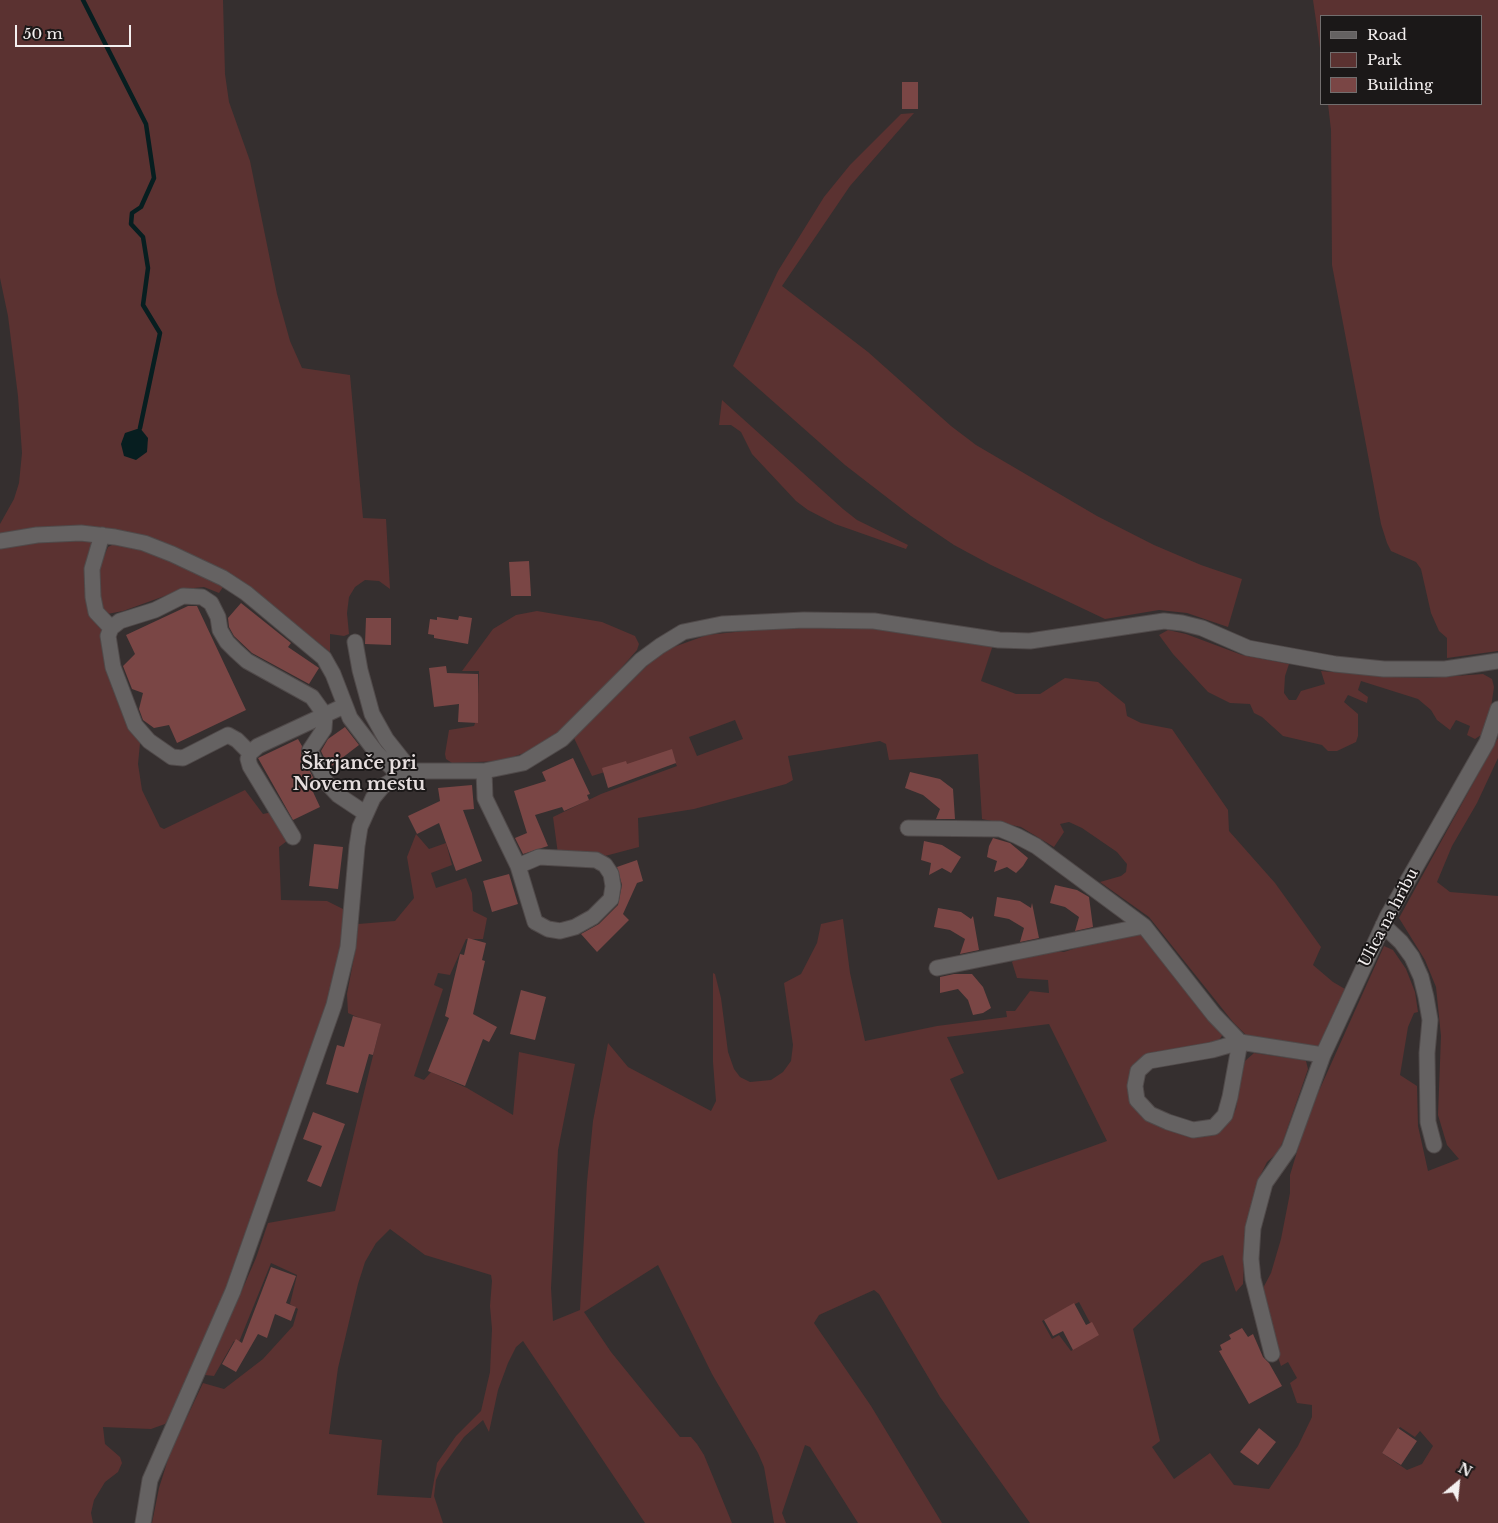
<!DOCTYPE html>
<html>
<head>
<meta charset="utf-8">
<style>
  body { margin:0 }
  #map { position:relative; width:1498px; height:1523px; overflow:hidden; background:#352f2f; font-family:"Libre Baskerville",serif }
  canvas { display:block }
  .legend { position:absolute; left:1320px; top:15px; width:162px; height:90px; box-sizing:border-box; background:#1b1818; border:1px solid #726e6e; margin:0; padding:6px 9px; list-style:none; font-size:15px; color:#f4f0f0 }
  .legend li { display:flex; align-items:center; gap:10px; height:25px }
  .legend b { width:25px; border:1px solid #726e6e }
  .north { position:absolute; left:1433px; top:1458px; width:50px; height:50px; -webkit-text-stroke:4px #1b1818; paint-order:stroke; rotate:28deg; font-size:14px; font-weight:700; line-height:20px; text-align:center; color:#f4f0f0 }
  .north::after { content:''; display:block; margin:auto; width:18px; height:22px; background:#f4f0f0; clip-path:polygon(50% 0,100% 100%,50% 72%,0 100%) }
  .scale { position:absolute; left:15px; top:25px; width:116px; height:22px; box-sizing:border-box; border:2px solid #f4f0f0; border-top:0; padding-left:6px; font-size:15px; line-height:18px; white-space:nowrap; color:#f4f0f0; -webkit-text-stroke:4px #1b1818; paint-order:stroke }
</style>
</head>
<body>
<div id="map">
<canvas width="1498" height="1523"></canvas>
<ul class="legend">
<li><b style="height:6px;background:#656262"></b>Road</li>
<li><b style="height:14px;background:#5b3231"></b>Park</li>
<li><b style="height:14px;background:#7a4645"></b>Building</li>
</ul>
<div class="north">N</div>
<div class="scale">50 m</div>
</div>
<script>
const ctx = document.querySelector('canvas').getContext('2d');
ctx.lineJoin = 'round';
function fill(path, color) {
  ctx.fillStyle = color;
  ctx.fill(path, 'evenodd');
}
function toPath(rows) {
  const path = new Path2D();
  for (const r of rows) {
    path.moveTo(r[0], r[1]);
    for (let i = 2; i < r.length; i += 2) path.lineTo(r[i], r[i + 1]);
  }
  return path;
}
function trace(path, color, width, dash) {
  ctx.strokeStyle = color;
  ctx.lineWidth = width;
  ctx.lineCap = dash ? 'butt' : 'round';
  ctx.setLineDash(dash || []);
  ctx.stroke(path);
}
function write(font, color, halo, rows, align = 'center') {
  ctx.font = font + ' "Libre Baskerville",serif';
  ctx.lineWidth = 4;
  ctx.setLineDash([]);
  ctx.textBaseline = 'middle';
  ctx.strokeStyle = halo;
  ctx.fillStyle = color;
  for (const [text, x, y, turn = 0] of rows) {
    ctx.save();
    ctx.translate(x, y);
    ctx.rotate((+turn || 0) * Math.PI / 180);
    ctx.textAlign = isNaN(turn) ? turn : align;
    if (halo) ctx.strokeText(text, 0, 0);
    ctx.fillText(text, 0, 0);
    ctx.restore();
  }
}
fill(toPath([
  [0,0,223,0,225,74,229,102,250,161,277,294,290,341,302,368,350,375,363,518,386,519,390,589,379,581,365,580,355,587,349,597,347,613,349,634,344,636,330,634,330,652,263,598,212,565,177,548,72,527,54,527,0,538,0,524,14,499,19,483,22,453,18,396,8,316,0,278],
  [1313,0,1498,0,1498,651,1447,658,1447,638,1439,631,1431,613,1421,569,1416,562,1391,551,1387,543,1381,524,1332,265,1331,130,1328,104,1482,104,1482,16,1322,16,1322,62],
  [914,113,850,186,782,286,868,352,951,426,976,445,1097,516,1154,545,1201,565,1242,579,1228,627,1187,613,1159,610,1105,619,991,565,954,545,911,516,845,465,733,366,778,271,824,197,850,165,901,114],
  [722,400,843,509,857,520,908,545,906,549,835,524,808,510,796,501,752,454,741,432,731,425,719,425],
  [57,538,99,541,94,555,105,634,141,733,138,764,142,790,160,827,164,829,245,790,263,814,277,811,291,838,279,847,281,900,327,901,345,910,337,967,325,1009,225,1296,171,1416,165,1424,151,1429,103,1427,105,1444,120,1457,122,1463,118,1472,105,1482,94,1500,91,1513,93,1523,0,1523,0,548],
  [116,543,133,549,138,547,225,584,219,593,204,587,184,589,123,611,102,615,98,571,108,547],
  [537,611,602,622,635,636,639,644,637,650,616,674,563,728,548,740,527,752,501,761,452,763,446,759,445,754,449,730,474,726,477,718,479,671,462,671,493,629,516,615],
  [823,627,900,630,993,645,981,681,1016,694,1040,694,1065,678,1098,682,1125,704,1127,716,1141,723,1172,729,1228,810,1229,831,1275,883,1321,947,1313,965,1333,982,1345,989,1319,1046,1314,1049,1246,1035,1233,1022,1149,917,1100,882,1121,876,1126,872,1127,864,1117,852,1082,828,1069,822,1060,824,1064,832,1054,847,1021,827,982,819,978,754,889,760,886,744,880,741,788,756,793,780,786,784,694,809,638,818,639,847,605,856,558,854,553,817,601,794,677,766,669,752,592,776,574,738,653,660,671,648,707,635,754,630],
  [735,720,743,739,697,756,689,737],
  [1168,630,1186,634,1242,655,1289,664,1285,676,1284,693,1289,700,1296,700,1301,691,1325,684,1321,671,1391,677,1427,678,1483,674,1492,679,1494,687,1490,714,1481,735,1475,739,1467,735,1470,726,1456,720,1450,730,1437,720,1431,710,1418,699,1361,681,1358,690,1368,697,1367,703,1348,695,1344,702,1358,714,1358,736,1356,742,1337,751,1328,751,1322,745,1283,736,1262,717,1254,713,1250,704,1230,703,1208,692,1173,654,1159,635],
  [1498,738,1498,758,1477,803,1452,846,1437,882,1450,892,1498,896,1498,1523,1030,1523,940,1397,879,1294,874,1290,819,1315,814,1323,871,1406,942,1523,858,1523,810,1447,805,1445,782,1513,786,1523,774,1523,764,1467,758,1453,712,1374,658,1265,584,1312,611,1352,680,1437,691,1437,697,1444,704,1455,732,1523,645,1523,523,1341,516,1347,508,1363,498,1390,489,1432,483,1420,464,1437,441,1469,436,1480,434,1496,443,1523,152,1523,159,1488,170,1453,203,1383,224,1389,263,1359,293,1326,298,1309,290,1304,297,1275,271,1263,239,1342,234,1341,214,1376,205,1375,256,1258,268,1223,335,1211,380,1027,348,1013,347,994,355,952,358,924,395,921,414,898,407,857,416,834,429,849,446,843,452,865,431,873,436,888,466,878,472,893,473,911,487,918,483,939,466,939,450,975,438,973,434,985,443,989,414,1076,424,1080,431,1072,467,1088,513,1115,519,1052,575,1064,558,1150,551,1288,553,1321,580,1310,587,1182,593,1121,608,1043,628,1067,711,1111,716,1101,713,1062,713,973,715,974,721,998,728,1052,734,1069,740,1077,750,1082,771,1080,783,1072,791,1061,793,1045,784,983,801,974,817,943,821,924,843,919,850,973,865,1041,937,1026,1007,1017,1006,1011,1015,1011,1030,991,1049,993,1048,980,1017,978,1012,962,1015,959,1056,951,1064,952,1079,947,1124,938,1142,931,1223,1034,1218,1042,1131,1070,1129,1088,1151,1120,1225,1124,1236,1109,1240,1076,1245,1061,1254,1053,1303,1060,1306,1061,1308,1069,1283,1141,1278,1152,1267,1162,1257,1182,1259,1186,1245,1241,1243,1284,1236,1292,1223,1255,1202,1263,1133,1329,1160,1441,1152,1447,1174,1479,1210,1453,1234,1485,1269,1489,1298,1446,1312,1417,1312,1405,1297,1403,1290,1383,1297,1378,1288,1362,1281,1366,1264,1316,1262,1290,1271,1273,1281,1239,1290,1193,1290,1175,1303,1132,1318,1093,1384,946,1393,950,1406,969,1415,992,1418,1012,1414,1013,1408,1027,1400,1075,1417,1086,1418,1126,1428,1171,1459,1159,1447,1145,1438,1115,1441,1036,1436,987,1425,960,1399,918],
  [1049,1024,1107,1141,998,1180,950,1079,964,1073,947,1037],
  [390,1229,425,1255,491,1275,492,1281,490,1306,492,1329,490,1372,481,1411,456,1436,437,1463,431,1498,377,1495,382,1440,329,1434,338,1368,358,1284,365,1262,376,1243],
  [1079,1302,1096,1334,1071,1351,1059,1335,1052,1339,1042,1321],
  [1400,1427,1415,1437,1420,1431,1433,1446,1422,1464,1407,1470,1382,1453]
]), '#5b3231');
fill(toPath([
  [140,428,148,438,147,452,136,460,124,456,121,444,125,433]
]), '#071e20');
trace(toPath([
  [83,0,146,124,154,178,141,207,132,213,131,224,143,237,148,268,143,305,160,333,140,428]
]), '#071e20', 4.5);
fill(toPath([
  [902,82,918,82,918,109,902,109],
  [529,561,531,596,511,596,509,562],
  [241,603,291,643,288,647,319,668,309,684,252,653,234,636,229,627,228,618],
  [188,606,197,606,246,710,177,743,169,725,154,728,143,720,139,709,143,693,132,689,123,666,135,654,126,635],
  [459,616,472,618,468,644,434,638,434,635,428,634,430,619,437,620,437,617,458,620],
  [366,618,391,618,391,645,365,644],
  [446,666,447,673,478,674,478,723,458,722,459,704,434,707,429,668],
  [345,727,359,745,329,768,321,751,328,739],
  [298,739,302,746,301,754,314,779,308,781,320,807,293,820,258,758],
  [672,749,676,763,608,788,602,768,626,761,627,764],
  [573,758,590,794,587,795,589,800,564,811,562,807,535,815,548,846,523,854,515,838,527,833,514,791,546,781,542,772],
  [910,772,940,779,953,789,955,819,936,819,940,809,923,795,905,788],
  [472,785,474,809,463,810,482,861,456,871,439,823,417,834,408,816,440,801,438,788],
  [993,838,1010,843,1028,858,1023,866,1016,873,1007,867,994,872,997,861,987,857,989,846],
  [924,841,942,845,961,857,951,873,942,868,929,875,931,863,921,860],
  [314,844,343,847,338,889,309,886],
  [637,860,643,881,637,883,623,914,629,920,597,952,581,934,599,924,618,905,622,885,617,867],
  [509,874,518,904,492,912,483,881],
  [1055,885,1077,890,1089,897,1093,927,1075,931,1079,917,1065,907,1050,903],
  [997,897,1020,901,1031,908,1032,903,1039,938,1020,942,1024,928,1009,919,994,916],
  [938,908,961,912,971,919,973,916,979,950,960,954,965,939,950,930,934,927],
  [468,938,486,943,482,960,485,961,473,1014,497,1027,489,1042,483,1039,465,1086,428,1071,449,1018,445,1016,460,954,464,955],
  [954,974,972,974,983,987,991,1008,983,1013,973,1015,968,1000,958,989,940,993,940,977],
  [521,990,546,997,535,1040,510,1034],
  [353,1016,381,1024,373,1055,369,1054,358,1093,326,1084,337,1045,344,1047],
  [313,1112,345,1124,321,1187,307,1181,322,1146,303,1139],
  [271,1267,296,1276,286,1303,296,1307,291,1321,275,1314,267,1338,258,1334,236,1372,222,1364,236,1339,242,1343],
  [1074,1303,1086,1325,1092,1322,1099,1335,1073,1350,1063,1331,1053,1336,1044,1320],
  [1242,1328,1248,1337,1253,1334,1263,1357,1269,1363,1282,1386,1249,1404,1219,1351,1222,1350,1220,1345,1231,1339,1229,1335],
  [1259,1428,1276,1442,1258,1465,1240,1452],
  [1398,1428,1417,1441,1401,1465,1382,1453]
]), '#7a4645');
const minor = toPath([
  [102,535,92,569,93,597,96,612,111,628],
  [0,541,37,535,81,533,115,537,144,543,172,554,223,578,246,593,324,658,333,674,350,718,376,752,400,776],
  [355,642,360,670,372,714,386,739,413,773],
  [250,753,237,740,228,735,183,758,172,757,149,741,135,725,113,667,108,636,111,628,120,621,155,610,183,596,202,597,211,603,218,617,220,630,227,642,236,651,247,661,312,697,325,715,324,729,310,750,314,759,326,782,338,795,365,813],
  [484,771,485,798,518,866,535,922,548,929,560,931,575,927,593,917,611,899,613,886,611,874,605,865,596,860,539,857,518,866],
  [908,828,1000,829,1017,836,1036,846,1144,926,1214,1015,1240,1042,1323,1055,1387,917,1487,742,1498,709],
  [293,837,250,766,248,759,250,753,258,746,344,706],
  [1383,925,1401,942,1412,957,1421,977,1426,997,1430,1020,1427,1053,1428,1122,1434,1145],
  [937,968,1144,926],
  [1240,1042,1230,1097,1225,1115,1214,1127,1193,1130,1168,1122,1150,1114,1137,1100,1135,1086,1138,1071,1149,1061,1212,1050,1240,1042],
  [1272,1354,1253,1279,1251,1259,1253,1228,1265,1183,1289,1149,1323,1055],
  [143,1523,150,1480,233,1291,334,1005,348,947,357,846,360,827,373,798,383,786,400,776,419,771,484,771,523,763,562,739,641,660,660,646,683,632,722,624,804,620,874,621,999,640,1030,641,1164,621,1182,623,1202,628,1248,648,1335,664,1384,669,1445,669,1498,661]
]);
trace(minor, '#504a4a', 17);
trace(minor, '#656262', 15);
write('15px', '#f4f0f0', '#1b1818', [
  ["Ulica na hribu",1389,918,-62]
]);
write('bold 18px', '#e6dede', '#1b1818', [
  ["Škrjanče pri",359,764],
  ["Novem mestu",359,785]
]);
</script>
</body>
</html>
